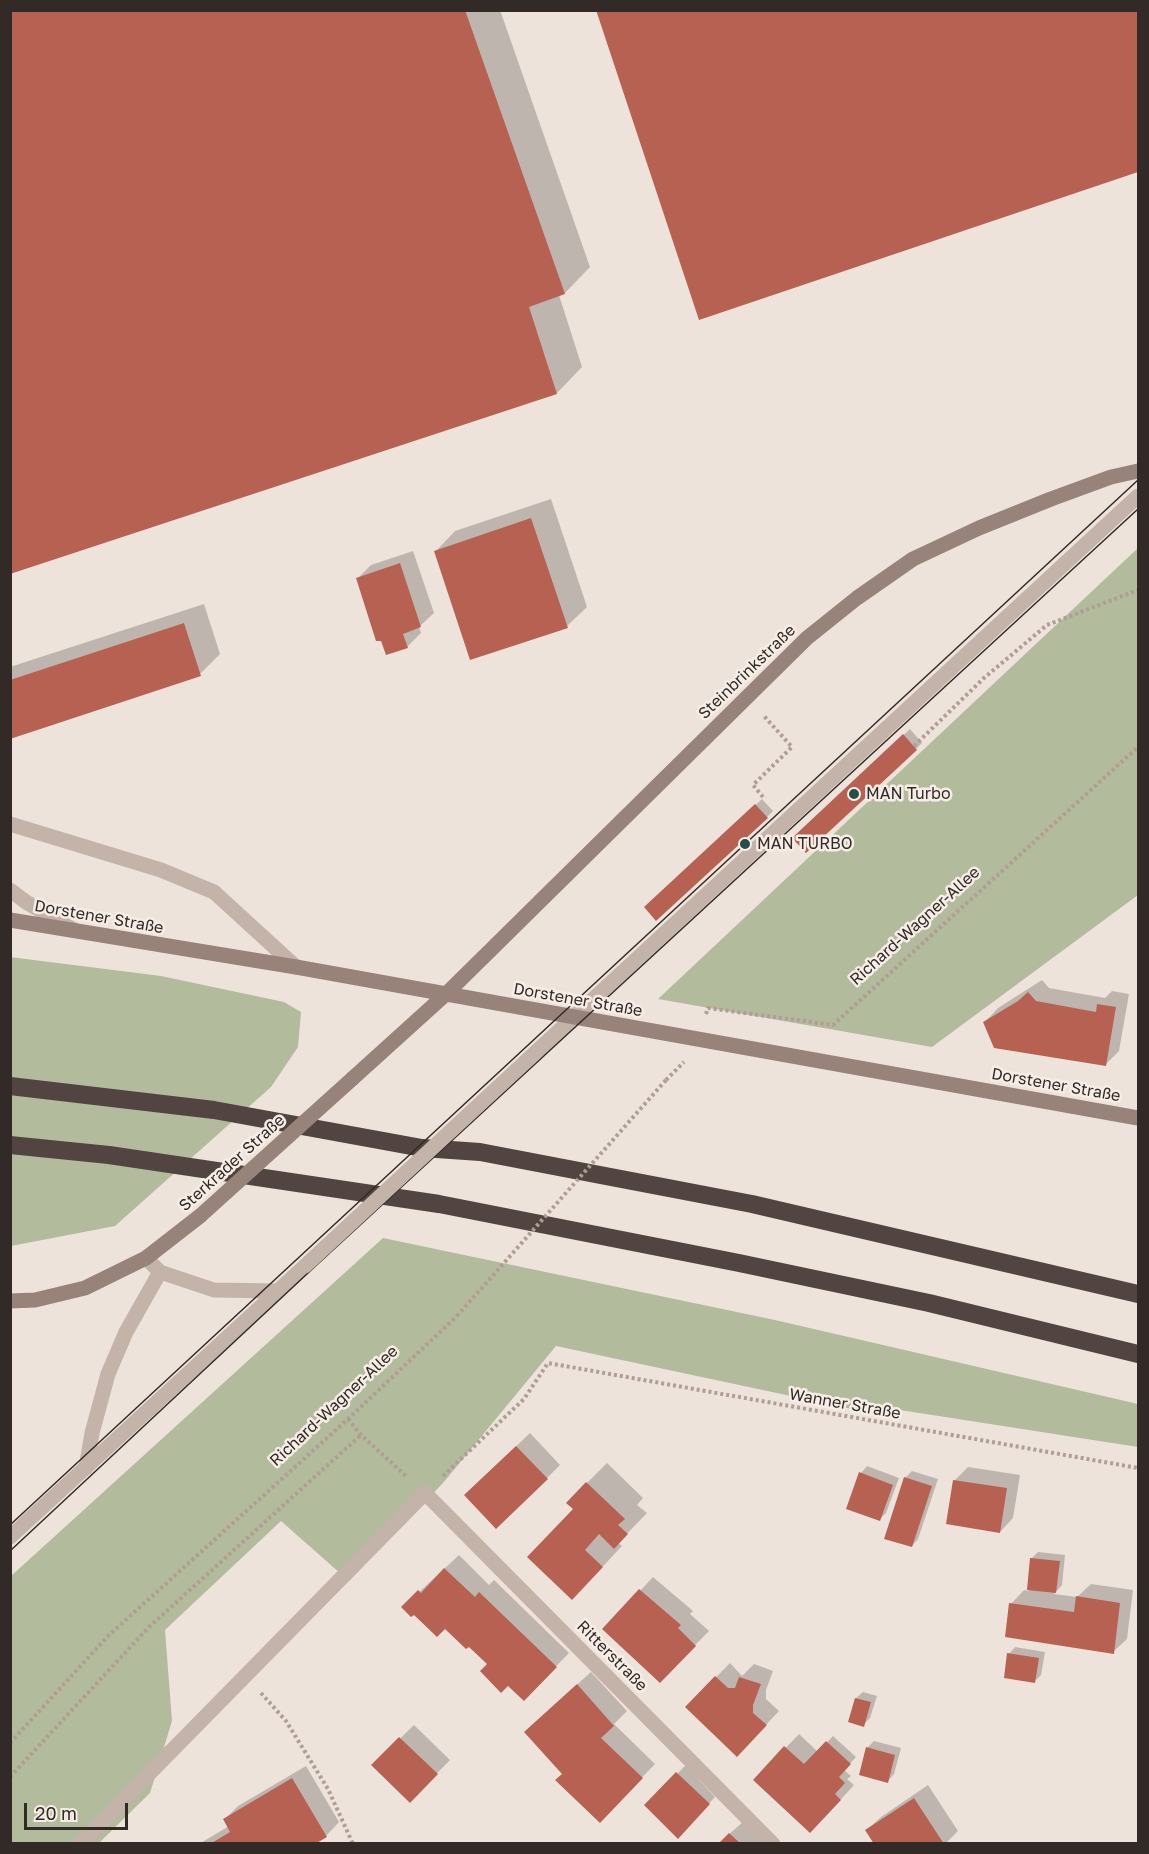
<!DOCTYPE html>
<html>
<head>
<meta charset="utf-8">
<style>
  body { margin:0 }
  #map { position:relative; width:1149px; height:1854px; overflow:hidden; background:#eee3db; font-family:"Golos Text",sans-serif }
  canvas { display:block }
  .frame { position:absolute; inset:0; border:12px solid #322a27; pointer-events:none }
  .scale { position:absolute; left:24px; top:1803px; width:104px; height:27px; box-sizing:border-box; border:3px solid #322a27; border-top:0; padding-left:8px; font-size:18px; line-height:21px; white-space:nowrap; color:#322a27; -webkit-text-stroke:4px #f6eee6; paint-order:stroke }
</style>
</head>
<body>
<div id="map">
<canvas width="1149" height="1854"></canvas>
<div class="frame"></div>
<div class="scale">20 m</div>
</div>
<script>
const ctx = document.querySelector('canvas').getContext('2d');
ctx.lineJoin = 'round';
function fill(path, color) {
  ctx.fillStyle = color;
  ctx.fill(path, 'evenodd');
}
function toPath(rows) {
  const path = new Path2D();
  for (const r of rows) {
    path.moveTo(r[0], r[1]);
    for (let i = 2; i < r.length; i += 2) path.lineTo(r[i], r[i + 1]);
  }
  return path;
}
function trace(path, color, width, dash) {
  ctx.strokeStyle = color;
  ctx.lineWidth = width;
  ctx.lineCap = dash ? 'butt' : 'round';
  ctx.setLineDash(dash || []);
  ctx.stroke(path);
}
function write(font, color, halo, rows, align = 'center') {
  ctx.font = font + ' "Golos Text",sans-serif';
  ctx.lineWidth = 5;
  ctx.setLineDash([]);
  ctx.textBaseline = 'middle';
  ctx.strokeStyle = halo;
  ctx.fillStyle = color;
  for (const [text, x, y, turn = 0] of rows) {
    ctx.save();
    ctx.translate(x, y);
    ctx.rotate((+turn || 0) * Math.PI / 180);
    ctx.textAlign = isNaN(turn) ? turn : align;
    if (halo) ctx.strokeText(text, 0, 0);
    ctx.fillText(text, 0, 0);
    ctx.restore();
  }
}
fill(toPath([
  [1138,548,1138,895,932,1047,658,999],
  [10,957,161,976,284,1002,301,1012,298,1047,271,1087,115,1226,11,1246],
  [383,1238,775,1320,1138,1404,1138,1447,900,1410,880,1415,556,1346,443,1483,349,1581,281,1521,165,1630,172,1721,150,1793,99,1843,11,1844,11,1576]
]), '#b3bb9d');
fill(toPath([
  [10,10,500,10,590,267,565,293,559,295,582,367,557,393],
  [597,10,1138,10,1138,171,700,318],
  [551,499,587,607,567,626,436,551,455,531],
  [413,551,434,613,419,627,421,633,407,647,358,578,371,565],
  [204,604,220,654,200,674,10,737,10,667],
  [910,729,922,743,916,749,794,838],
  [762,799,773,811,767,817,652,901],
  [1042,980,1049,988,1105,998,1112,991,1129,994,1119,1051,1106,1064,985,1022,998,1008],
  [530,1433,560,1465,547,1478,479,1482],
  [607,1463,643,1498,637,1505,647,1513,618,1543,622,1546,592,1578,575,1509,587,1483],
  [867,1466,899,1478,886,1513,880,1519,861,1473],
  [968,1467,1020,1475,1013,1518,1000,1532,954,1481],
  [912,1471,938,1479,918,1539,912,1546,905,1478],
  [1038,1552,1065,1555,1062,1585,1054,1594,1077,1597,1091,1584,1133,1590,1127,1639,1113,1652,1011,1604,1024,1590,1029,1591,1031,1559],
  [459,1555,489,1585,494,1580,569,1653,524,1699,489,1664,445,1627,403,1607],
  [653,1577,693,1611,690,1614,709,1631,660,1681,640,1591],
  [1015,1647,1045,1652,1041,1675,1035,1681,1009,1654],
  [730,1663,742,1676,754,1664,773,1671,766,1690,766,1699,779,1711,750,1742,687,1707],
  [591,1672,627,1711,614,1724,655,1764,600,1821,563,1773,539,1719],
  [863,1692,877,1696,870,1718,863,1725,850,1721,856,1698],
  [414,1725,450,1760,410,1801,373,1765],
  [799,1734,818,1752,833,1736,856,1757,844,1770,851,1776,847,1779,854,1785,824,1818,755,1780],
  [874,1741,901,1748,894,1774,888,1781,867,1748],
  [691,1760,705,1774,699,1780,715,1797,678,1837,646,1805],
  [306,1766,339,1822,326,1836,312,1844,199,1844,229,1826,225,1819,238,1806],
  [928,1785,958,1831,946,1843,876,1844,867,1830,881,1817],
  [744,1821,768,1844,718,1844]
]), '#0003');
fill(toPath([
  [10,10,465,10,565,294,529,307,557,394,10,574],
  [596,10,1138,10,1138,172,699,320],
  [531,518,568,628,470,660,434,551],
  [400,563,421,627,403,634,408,648,386,655,381,641,376,641,356,578],
  [184,623,201,676,10,739,10,680],
  [903,734,917,750,806,853,792,838],
  [755,804,768,818,656,921,644,907],
  [1028,992,1036,1001,1096,1012,1097,1004,1116,1007,1106,1066,994,1048,983,1022,1018,1001],
  [516,1446,548,1479,496,1529,464,1495],
  [859,1472,893,1485,880,1521,846,1509],
  [904,1477,932,1486,912,1547,884,1539],
  [953,1480,1007,1488,1000,1533,946,1524],
  [586,1482,625,1519,618,1525,628,1534,614,1549,599,1534,585,1550,603,1567,572,1600,527,1557,573,1509,566,1503],
  [1030,1558,1060,1561,1056,1593,1027,1590],
  [444,1568,475,1597,479,1592,557,1667,524,1701,508,1686,501,1693,480,1671,487,1664,469,1647,466,1649,445,1629,437,1637,414,1615,411,1617,401,1607,418,1590,421,1593],
  [639,1589,681,1625,678,1628,696,1646,660,1683,602,1629],
  [1076,1596,1120,1603,1114,1654,1005,1637,1009,1603,1074,1612],
  [1007,1653,1039,1658,1035,1683,1004,1678],
  [715,1676,728,1688,735,1688,739,1677,761,1684,753,1705,753,1713,767,1725,737,1757,685,1707],
  [577,1684,614,1726,601,1738,643,1778,600,1823,555,1780,562,1774,524,1732],
  [855,1698,871,1702,864,1727,848,1722],
  [399,1737,438,1774,410,1803,371,1765],
  [826,1741,851,1764,839,1777,845,1783,835,1794,841,1800,810,1833,753,1780,784,1746,804,1764],
  [866,1747,895,1755,888,1783,859,1775],
  [676,1772,710,1804,678,1839,644,1805],
  [292,1778,327,1837,315,1844,210,1844,230,1832,223,1819],
  [914,1798,944,1844,874,1844,865,1830],
  [729,1833,741,1844,718,1844]
]), '#b66151');
trace(toPath([
  [914,746,984,678,1047,625,1138,590],
  [763,797,753,785,792,747,764,716],
  [706,1014,708,1008,833,1025,1138,747],
  [666,1080,684,1062],
  [348,1419,361,1435,407,1477],
  [443,1476,524,1399,548,1363,1138,1468],
  [261,1693,286,1721,328,1789,353,1844],
  [10,1743,108,1636,348,1419,457,1316],
  [10,1777,149,1627,361,1435]
]), '#b09d93', 4, [3, 3]);
trace(toPath([
  [10,824,161,870,214,892,296,967],
  [10,890,26,902,74,930],
  [537,1051,1138,496],
  [160,1272,214,1290,277,1291],
  [86,1468,92,1433,108,1374,126,1332,160,1272,146,1258],
  [10,1537,305,1266]
]), '#c4b3a9', 15);
trace(toPath([
  [80,1844,425,1493,773,1844]
]), '#c4b3a9', 15);
trace(toPath([
  [10,920,296,967,1138,1118],
  [352,1079,446,994,807,638,857,598,913,559,979,528,1051,499,1111,477,1138,471],
  [10,1301,35,1300,85,1288,146,1258,200,1216]
]), '#97837a', 15);
trace(toPath([
  [10,1086,214,1110,422,1148,480,1152,752,1204,1138,1294],
  [10,1145,109,1155,439,1204,739,1263,929,1303,1138,1354]
]), '#524440', 18);
trace(toPath([
  [10,1525,1138,480],
  [10,1551,308,1273,1138,509]
]), '#322a27', 1.5);
trace(toPath([
  [457,1316,666,1080]
]), '#b09d93', 4, [3, 3]);
trace(toPath([
  [305,1266,537,1051]
]), '#c4b3a9', 15);
trace(toPath([
  [200,1216,352,1079]
]), '#97837a', 15);
for (const [x, y, r, color] of [
  [854,794,6,"#234e4d"],
  [745,844,6,"#234e4d"]
]) {
  const dot = new Path2D();
  dot.arc(x, y, r, 0, 2 * Math.PI);
  ctx.fillStyle = color;
  ctx.fill(dot);
  trace(dot, '#f6eee6', 2);
}
write('16px', '#322a27', '#f6eee6', [
  ["Steinbrinkstraße",747,672,-44],
  ["Dorstener Straße",99,917,10],
  ["Richard-Wagner-Allee",915,926,-42],
  ["Dorstener Straße",578,1000,10],
  ["Dorstener Straße",1056,1085,10],
  ["Sterkrader Straße",232,1163,-42],
  ["Wanner Straße",845,1404,10],
  ["Richard-Wagner-Allee",334,1406,-43],
  ["Ritterstraße",612,1656,45]
]);
write('16px', '#322a27', '#f6eee6', [
  ["MAN Turbo",866,794],
  ["MAN TURBO",757,844]
], 'left');
</script>
</body>
</html>
